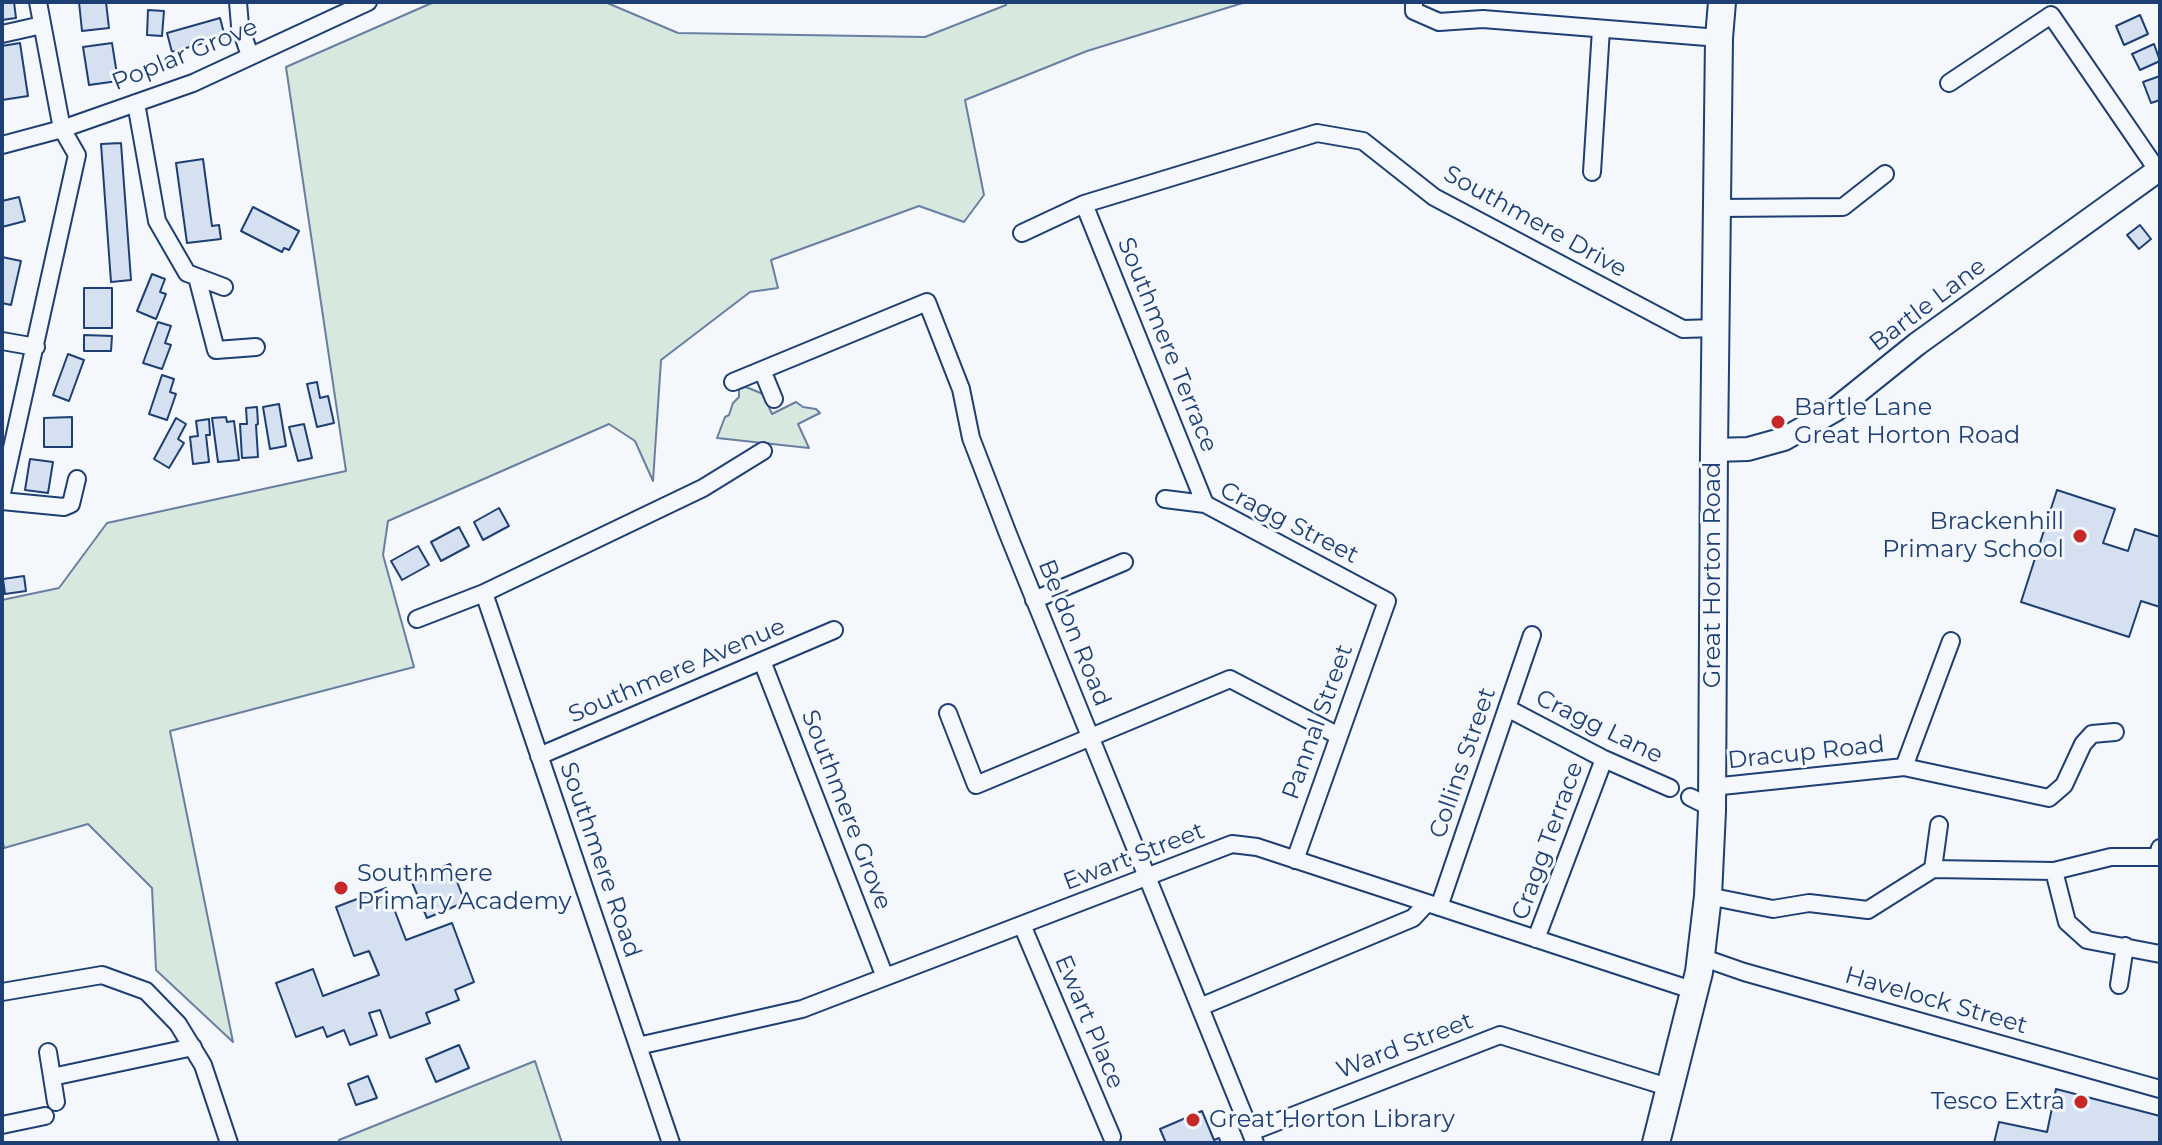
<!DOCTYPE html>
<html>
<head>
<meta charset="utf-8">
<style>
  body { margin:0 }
  #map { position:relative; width:2162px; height:1145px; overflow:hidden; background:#f4f7fb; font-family:Montserrat,sans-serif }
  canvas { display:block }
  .frame { position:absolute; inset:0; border:4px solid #1d3f73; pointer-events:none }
</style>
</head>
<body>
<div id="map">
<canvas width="2162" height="1145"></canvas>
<div class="frame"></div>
</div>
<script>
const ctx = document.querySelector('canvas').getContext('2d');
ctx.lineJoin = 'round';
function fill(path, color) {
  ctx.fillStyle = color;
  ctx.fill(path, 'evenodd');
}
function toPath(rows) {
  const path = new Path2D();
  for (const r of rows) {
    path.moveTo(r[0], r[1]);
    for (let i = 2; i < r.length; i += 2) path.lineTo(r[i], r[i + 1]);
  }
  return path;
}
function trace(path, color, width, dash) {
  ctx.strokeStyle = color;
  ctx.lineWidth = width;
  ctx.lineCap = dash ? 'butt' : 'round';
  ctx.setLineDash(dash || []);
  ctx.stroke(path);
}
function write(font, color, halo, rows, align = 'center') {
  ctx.font = font + ' Montserrat,sans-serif';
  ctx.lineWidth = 6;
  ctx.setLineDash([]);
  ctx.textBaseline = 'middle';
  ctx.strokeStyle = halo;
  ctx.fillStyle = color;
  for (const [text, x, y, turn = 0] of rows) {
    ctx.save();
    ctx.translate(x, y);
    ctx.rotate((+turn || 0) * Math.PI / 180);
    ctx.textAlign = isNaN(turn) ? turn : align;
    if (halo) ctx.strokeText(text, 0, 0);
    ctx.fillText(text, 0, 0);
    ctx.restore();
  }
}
const green = toPath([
  [434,2,605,2,678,33,925,37,1006,5,1007,2,1246,2,1087,51,965,100,984,195,964,222,919,206,771,260,778,288,750,292,661,360,653,481,635,441,609,424,388,521,383,555,414,667,170,731,233,1042,156,970,152,888,88,824,4,848,2,838,2,600,59,588,107,523,346,471,286,67,434,2],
  [746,387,763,394,772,414,796,402,803,407,816,409,820,413,798,424,809,448,717,438,725,417,729,415,733,403,739,397,739,389,746,387],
  [535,1061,562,1143,339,1143,339,1140,535,1061]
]);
fill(green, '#d7e8df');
trace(green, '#687fa3', 2);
const building = toPath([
  [2,2,14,2,16,18,2,20,2,2],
  [79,2,106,2,109,28,82,31,79,2],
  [148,10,164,11,162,36,147,35,148,10],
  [2140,15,2148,34,2124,45,2116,26,2140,15],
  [220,18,225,37,172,52,167,33,220,18],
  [20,43,28,96,2,100,2,46,20,43],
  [112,43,118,81,89,85,83,47,112,43],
  [2154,44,2160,61,2140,70,2132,54,2154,44],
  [2160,76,2160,100,2151,103,2143,82,2160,76],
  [121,143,131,280,111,282,101,144,121,143],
  [203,159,212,226,219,225,221,239,187,243,176,163,203,159],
  [19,197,25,221,2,227,2,201,19,197],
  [253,207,299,231,289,250,284,248,282,252,241,231,253,207],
  [2140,225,2151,239,2139,249,2127,235,2140,225],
  [2,257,21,261,11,305,2,303,2,257],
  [152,274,165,279,160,292,166,294,156,319,137,311,152,274],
  [84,288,112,288,112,328,84,328,84,288],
  [158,322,171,326,165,343,171,345,162,369,143,363,158,322],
  [84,335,112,336,111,351,84,351,84,335],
  [68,354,84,360,69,401,53,395,68,354],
  [162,375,174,379,170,392,176,394,167,420,149,414,162,375],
  [317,382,320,398,328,396,334,423,317,427,307,384,317,382],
  [279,404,286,446,270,449,263,407,279,404],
  [257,407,258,424,256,425,258,457,242,458,240,424,247,424,246,408,257,407],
  [72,417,72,447,44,447,44,418,72,417],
  [226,417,227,422,234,421,239,460,218,462,212,418,226,417],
  [176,418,186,424,178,439,184,443,169,468,154,459,176,418],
  [209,419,210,435,206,435,209,462,193,464,190,437,198,436,196,421,209,419],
  [304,424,312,458,298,461,289,427,304,424],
  [30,459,53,462,48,493,25,490,30,459],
  [2057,490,2115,509,2103,543,2128,551,2135,529,2160,537,2160,607,2141,601,2129,637,2021,602,2057,490],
  [499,508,509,526,483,540,474,522,499,508],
  [459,527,469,546,441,561,431,542,459,527],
  [418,546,429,565,402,580,391,561,418,546],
  [24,576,26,591,5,594,3,579,24,576],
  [450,864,465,902,427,918,411,880,450,864],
  [386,888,406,940,452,923,474,982,455,990,459,1000,426,1013,430,1023,390,1038,380,1010,369,1013,377,1035,350,1045,344,1030,327,1037,323,1027,296,1037,276,983,313,969,323,996,379,975,369,951,354,956,336,907,386,888],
  [459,1045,469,1068,436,1082,426,1059,459,1045],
  [368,1076,377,1098,356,1105,348,1084,368,1076],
  [2056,1089,2160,1116,2160,1143,1994,1143,1999,1122,2047,1132,2056,1089],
  [1202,1111,1214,1140,1219,1138,1221,1143,1166,1143,1160,1129,1202,1111]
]);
fill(building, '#d5e0f0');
trace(building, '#1d3f73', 2);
const minor = toPath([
  [238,2,240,26,250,56],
  [1414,2,1414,11,1439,22,1483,19,1719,38],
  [2,34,42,25],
  [1949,83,2051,15,2158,171],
  [136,103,157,221,187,273,224,287],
  [2,145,62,129,193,83,368,2],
  [1592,172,1601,29],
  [1084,204,1205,504],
  [1718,208,1843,207,1885,174],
  [1022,233,1084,204,1317,133,1363,141,1434,197,1683,329,1716,328],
  [197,277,216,350,256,347],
  [2,341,36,347],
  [762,370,774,399],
  [733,382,927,302,961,389,971,438,1008,534,1255,1143],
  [2,493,77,155,62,129,38,2],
  [1165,499,1205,504,1387,601,1295,860],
  [2,501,64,507,71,504,77,479],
  [484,593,671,1143],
  [1034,600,1124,562],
  [417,619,484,593,703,488,763,451],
  [762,661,885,977],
  [1507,708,1604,759,1670,788],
  [948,713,976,785,1230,679,1339,736],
  [539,756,834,630],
  [1904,767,1951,641],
  [1712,787,1904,767,2049,798,2064,785,2083,744,2092,734,2115,732],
  [1690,797,1712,808],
  [1933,869,2054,871,2111,857,2157,857,2160,848],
  [2054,871,2067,922,2087,940,2160,954],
  [1708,896,1773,909,1809,903,1868,910,1933,869,1939,825],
  [1439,907,1532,635],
  [1022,925,1112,1137],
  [1536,939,1604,759],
  [1701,957,1744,972,2160,1089],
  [2119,985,2125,946],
  [2,992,102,975,146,991,178,1024,203,1065,229,1143],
  [1200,1007,1413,918,1427,903],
  [638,1046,802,1009,1232,844,1257,847,1695,991],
  [48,1052,56,1102],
  [52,1077,193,1047],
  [2,1125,45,1116],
  [1251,1132,1500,1035,1671,1088]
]);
const tertiary = toPath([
  [1714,450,1748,449,1784,439,1835,410,1917,344,2160,169]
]);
const primary = toPath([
  [1656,1143,1699,972,1708,896,1712,811,1714,450,1719,38,1722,2]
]);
trace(minor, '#1d3f73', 20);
trace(tertiary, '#1d3f73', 26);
trace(primary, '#1d3f73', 30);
trace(minor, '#f4f7fb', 16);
trace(tertiary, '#f4f7fb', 22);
trace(primary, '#f4f7fb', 26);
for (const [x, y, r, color] of [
  [1778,422,8,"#c62828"],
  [2080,536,8,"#c62828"],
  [341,888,8,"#c62828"],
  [2081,1102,8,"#c62828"],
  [1193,1120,8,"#c62828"]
]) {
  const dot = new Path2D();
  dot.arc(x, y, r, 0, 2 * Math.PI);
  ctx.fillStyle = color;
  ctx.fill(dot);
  trace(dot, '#f4f7fb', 3);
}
write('24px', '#1d3f73', '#f4f7fb', [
  ["Poplar Grove",185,55,-22],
  ["Southmere Drive",1535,222,29],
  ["Bartle Lane",1928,305,-37],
  ["Southmere Terrace",1167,345,68],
  ["Cragg Street",1289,523,27],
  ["Great Horton Road",1713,575,-90],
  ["Beldon Road",1074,633,68],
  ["Southmere Avenue",677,671,-23],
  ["Pannal Street",1318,722,-70],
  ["Cragg Lane",1599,727,26],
  ["Dracup Road",1806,753,-6],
  ["Collins Street",1463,763,-71],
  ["Southmere Grove",846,810,69],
  ["Cragg Terrace",1548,841,-70],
  ["Ewart Street",1134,857,-21],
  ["Southmere Road",600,860,71],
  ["Havelock Street",1936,1001,16],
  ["Ewart Place",1089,1022,67],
  ["Ward Street",1405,1046,-21]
]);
write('24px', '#1d3f73', '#f4f7fb', [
  ["Bartle Lane",1794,408],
  ["Great Horton Road",1794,436],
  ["Brackenhill",2064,522,"right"],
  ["Primary School",2064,550,"right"],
  ["Southmere",357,874],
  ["Primary Academy",357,902],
  ["Tesco Extra",2065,1102,"right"],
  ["Great Horton Library",1209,1120]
], 'left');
</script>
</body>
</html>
